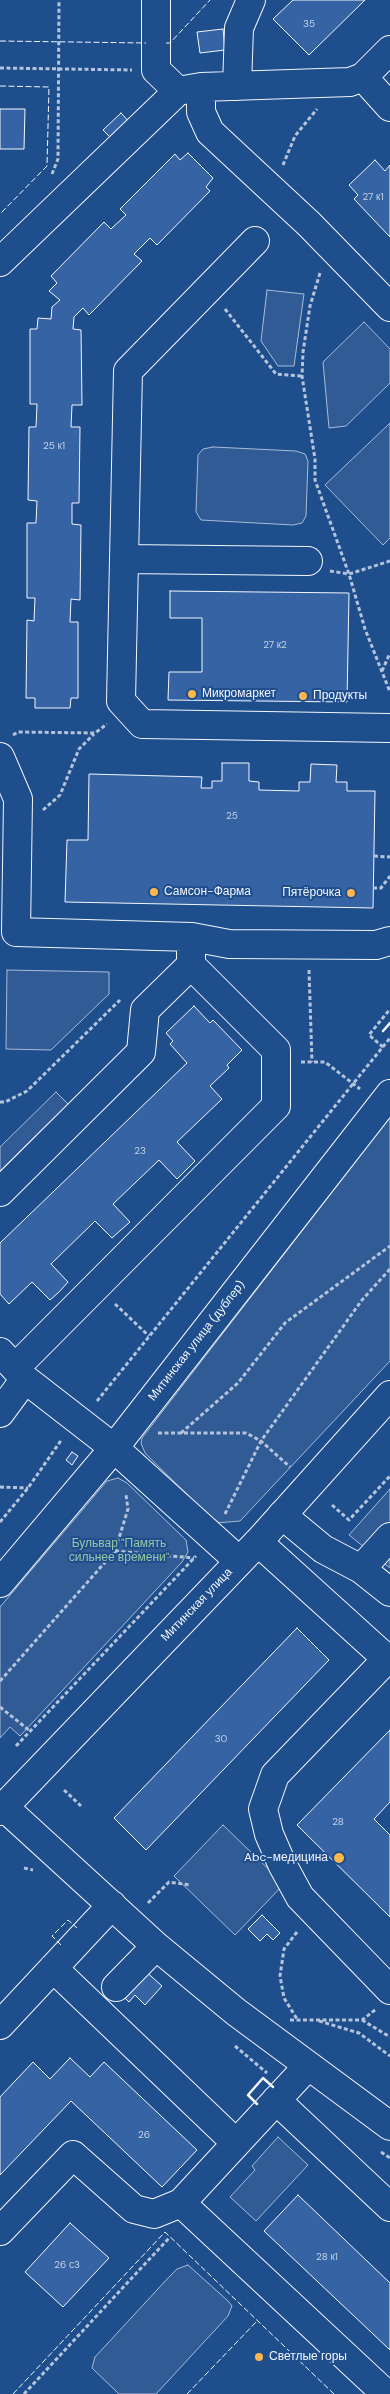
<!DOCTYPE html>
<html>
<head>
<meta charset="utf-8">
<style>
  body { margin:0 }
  canvas { display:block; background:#1f4e8c }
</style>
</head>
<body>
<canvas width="390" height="2394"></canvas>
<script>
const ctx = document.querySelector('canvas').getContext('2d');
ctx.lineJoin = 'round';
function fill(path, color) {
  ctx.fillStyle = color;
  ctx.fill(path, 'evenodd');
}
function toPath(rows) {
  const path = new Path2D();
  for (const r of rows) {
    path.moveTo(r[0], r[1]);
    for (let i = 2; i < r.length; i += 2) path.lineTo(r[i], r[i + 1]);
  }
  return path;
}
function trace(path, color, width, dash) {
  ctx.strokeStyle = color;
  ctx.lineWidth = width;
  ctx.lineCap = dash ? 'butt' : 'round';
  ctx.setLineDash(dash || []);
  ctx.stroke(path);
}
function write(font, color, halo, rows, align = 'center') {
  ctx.font = font + ' "DM Sans",sans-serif';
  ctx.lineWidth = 4;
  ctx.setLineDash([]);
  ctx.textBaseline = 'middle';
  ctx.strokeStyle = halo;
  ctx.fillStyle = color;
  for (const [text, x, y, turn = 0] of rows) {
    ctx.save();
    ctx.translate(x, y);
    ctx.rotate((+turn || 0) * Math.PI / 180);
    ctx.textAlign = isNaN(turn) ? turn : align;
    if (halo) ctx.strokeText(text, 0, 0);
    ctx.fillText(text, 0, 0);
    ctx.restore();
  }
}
const built = toPath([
  [267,290,304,294,294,366,278,366,261,341,267,290],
  [364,322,390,349,390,383,346,426,329,428,323,362,364,322],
  [390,423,390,538,383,545,325,485,390,423],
  [213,447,296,451,305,454,308,461,306,516,302,523,293,525,201,520,196,512,198,455,203,449,213,447],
  [7,970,109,972,109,994,51,1050,6,1049,7,970],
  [56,1092,68,1104,0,1171,0,1147,56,1092],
  [390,1117,390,1361,240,1521,216,1523,145,1453,141,1443,142,1438,390,1117],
  [118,1478,127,1483,186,1540,188,1552,182,1562,20,1736,10,1727,0,1738,0,1607,107,1481,118,1478],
  [390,1489,390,1568,349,1535,390,1489],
  [223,1825,284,1884,235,1935,174,1876,223,1825],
  [278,2137,308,2165,256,2221,230,2197,255,2170,252,2166,278,2137],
  [188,2265,228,2301,232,2306,228,2316,156,2394,119,2394,92,2368,95,2357,169,2277,177,2269,188,2265]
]);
fill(built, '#305b95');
trace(built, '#a8bbd7', 1);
const building = toPath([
  [293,0,365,0,309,55,273,19,293,0],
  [223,29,225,50,200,53,197,32,223,29],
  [0,109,25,109,24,149,0,149,0,109],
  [121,113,130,123,113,140,103,130,121,113],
  [188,153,213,178,206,187,210,191,157,245,150,238,134,254,142,261,89,315,83,308,74,317,73,329,81,330,82,405,72,405,71,427,80,427,79,503,72,503,72,524,81,525,80,600,71,599,70,622,78,622,78,698,71,698,70,708,35,708,35,698,26,698,27,620,34,621,35,598,27,598,27,523,36,523,37,501,28,500,29,427,36,427,37,404,30,404,30,329,37,329,38,318,51,319,52,307,60,300,49,291,57,283,51,276,104,222,111,229,126,215,120,209,175,154,180,160,188,153],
  [375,160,385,171,390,165,390,237,354,199,358,195,349,185,375,160],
  [170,591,349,593,347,702,168,700,169,672,202,672,202,618,170,618,170,591],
  [222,763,249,763,249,781,259,782,259,790,299,791,299,782,310,782,311,764,337,765,336,782,347,782,347,791,375,791,373,908,65,902,67,840,88,840,89,774,202,777,201,788,212,788,212,781,222,781,222,763],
  [194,1006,210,1023,213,1020,242,1050,227,1065,229,1068,210,1086,222,1099,177,1142,195,1161,177,1179,159,1160,113,1204,130,1222,122,1229,112,1238,95,1221,51,1264,68,1282,59,1292,50,1300,32,1282,9,1304,0,1294,0,1243,187,1063,170,1044,173,1041,166,1033,194,1006],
  [72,1452,78,1456,72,1465,66,1460,72,1452],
  [297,1628,329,1660,146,1850,114,1818,297,1628],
  [390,1730,390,1802,374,1819,390,1835,390,1917,297,1825,390,1730],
  [262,1915,280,1933,273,1940,267,1934,260,1941,248,1929,262,1915],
  [143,1969,162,1986,145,2005,135,1995,129,2002,121,1994,143,1969],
  [70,2058,90,2077,104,2062,197,2150,162,2187,71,2101,0,2175,0,2097,33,2062,50,2079,70,2058],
  [298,2195,390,2283,390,2350,264,2231,298,2195],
  [70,2223,109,2258,63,2307,25,2272,70,2223]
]);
fill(building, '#3563a3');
trace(building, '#f2f6ff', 1);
const minor = toPath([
  [156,0,156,70,178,91],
  [363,77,390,107],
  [237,86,239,28,251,0],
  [201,87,201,112,210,132,309,224,390,307],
  [255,241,128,371,121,701,142,724,390,728],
  [0,262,178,91,201,87,350,82,363,77,390,50],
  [124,559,308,561],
  [0,757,18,799,16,932,192,937,229,944,376,945,390,941],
  [0,1192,141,1052,145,1010,191,965,191,946],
  [0,1352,25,1379,114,1448,239,1561],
  [15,1368,276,1106,276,1050,191,965],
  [0,1413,25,1379],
  [282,1515,323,1549,361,1569,390,1592],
  [258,1542,387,1659,275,1775,263,1809,269,1834,282,1864,300,1897,390,1990],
  [361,1569,390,1537],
  [0,1583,114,1448,390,1094],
  [4,1807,156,1946,236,2012,390,2126],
  [53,1968,236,2143],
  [116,1987,156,1946],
  [0,2025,112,1905],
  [307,2067,181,2203,386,2394],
  [276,2100,390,2207],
  [0,2231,73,2155,134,2209,154,2214,181,2203]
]);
const major = toPath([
  [0,1811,258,1542,390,1395]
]);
trace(minor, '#f2f6ff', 30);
trace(major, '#f2f6ff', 30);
trace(toPath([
  [0,68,132,70],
  [283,165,295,136,317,109],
  [52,174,58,159,59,0],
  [320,273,310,306,303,352,302,376,315,459,315,480,349,574,365,629,390,692],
  [225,309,276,374,302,376],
  [330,571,349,574,390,561],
  [382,671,390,653],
  [13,735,18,732,95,733,107,724],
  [43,810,60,795,79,749,94,734],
  [374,856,390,857],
  [373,888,381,888,390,876],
  [309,970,312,1062],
  [383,1047,369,1035,390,1009],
  [301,1062,325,1062,360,1089],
  [0,1102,5,1102,27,1091,120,1000],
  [115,1304,149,1336],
  [97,1401,390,1038],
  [158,1433,246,1433,261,1441,290,1467],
  [181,1433,238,1383,285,1323,390,1246],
  [0,1487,28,1488],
  [332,1505,349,1520,390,1476],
  [225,1514,261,1441,362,1300,390,1269],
  [0,1522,28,1488,62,1439],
  [115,1551,194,1558],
  [0,1681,115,1551,128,1509,126,1495],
  [0,1707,30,1731],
  [16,1746,196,1556],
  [64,1790,81,1806],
  [24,1868,33,1870],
  [148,1903,169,1882,190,1885],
  [297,1932,284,1949,280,1976,284,1998,297,2019],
  [290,2020,362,2020,375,2010],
  [362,2020,390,2037],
  [319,2021,359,2033,390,2056],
  [235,2046,267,2073],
  [381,2152,390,2158],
  [24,2394,170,2237]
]), '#b3c4dc', 3, [4, 2.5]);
trace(minor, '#1f4e8c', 28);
trace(major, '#1f4e8c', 28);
trace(toPath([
  [0,41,146,43],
  [166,43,170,43,210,0],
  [0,86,49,87,47,166,0,214],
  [61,1945,52,1936,68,1920,77,1928],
  [13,2394,165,2232,334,2394],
  [187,2394,258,2320]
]), '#f2f6ff', 1, [6, 2.5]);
trace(toPath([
  [383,1031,390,1023],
  [257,2104,248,2095,263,2078,273,2087]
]), '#f2f6ff', 2.5);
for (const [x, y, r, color] of [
  [192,694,5,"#ffb74d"],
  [303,696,5,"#ffb74d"],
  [154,892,5,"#ffb74d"],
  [351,893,5,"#ffb74d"],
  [339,1858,6,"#ffb74d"],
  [259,2357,5,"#ffb74d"]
]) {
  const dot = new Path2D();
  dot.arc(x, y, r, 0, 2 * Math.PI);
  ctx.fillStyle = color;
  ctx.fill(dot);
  trace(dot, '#1f4e8c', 2);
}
write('10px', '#c3d1e8', null, [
  ["35",309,24],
  ["27 к1",373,197],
  ["25 к1",54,446],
  ["27 к2",275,645],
  ["25",232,816],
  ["23",140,1151],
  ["30",221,1739],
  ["28",338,1822],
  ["26",144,2135],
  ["28 к1",327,2257],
  ["26 с3",67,2265]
]);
write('12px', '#f2f6ff', '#1f4e8c', [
  ["Микромаркет",202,694],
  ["Продукты",313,696],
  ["Самсон-Фарма",164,892],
  ["Пятёрочка",341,893,"right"],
  ["Abc-медицина",328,1858,"right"],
  ["Светлые горы",269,2357]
], 'left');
write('12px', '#f2f6ff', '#1f4e8c', [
  ["Митинская улица (дублер)",197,1341,-52],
  ["Митинская улица",197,1605,-46]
]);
write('12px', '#97c8a6', '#1f4e8c', [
  ["Бульвар \"Память",119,1544],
  ["сильнее времени\"",119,1558]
]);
</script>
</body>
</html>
